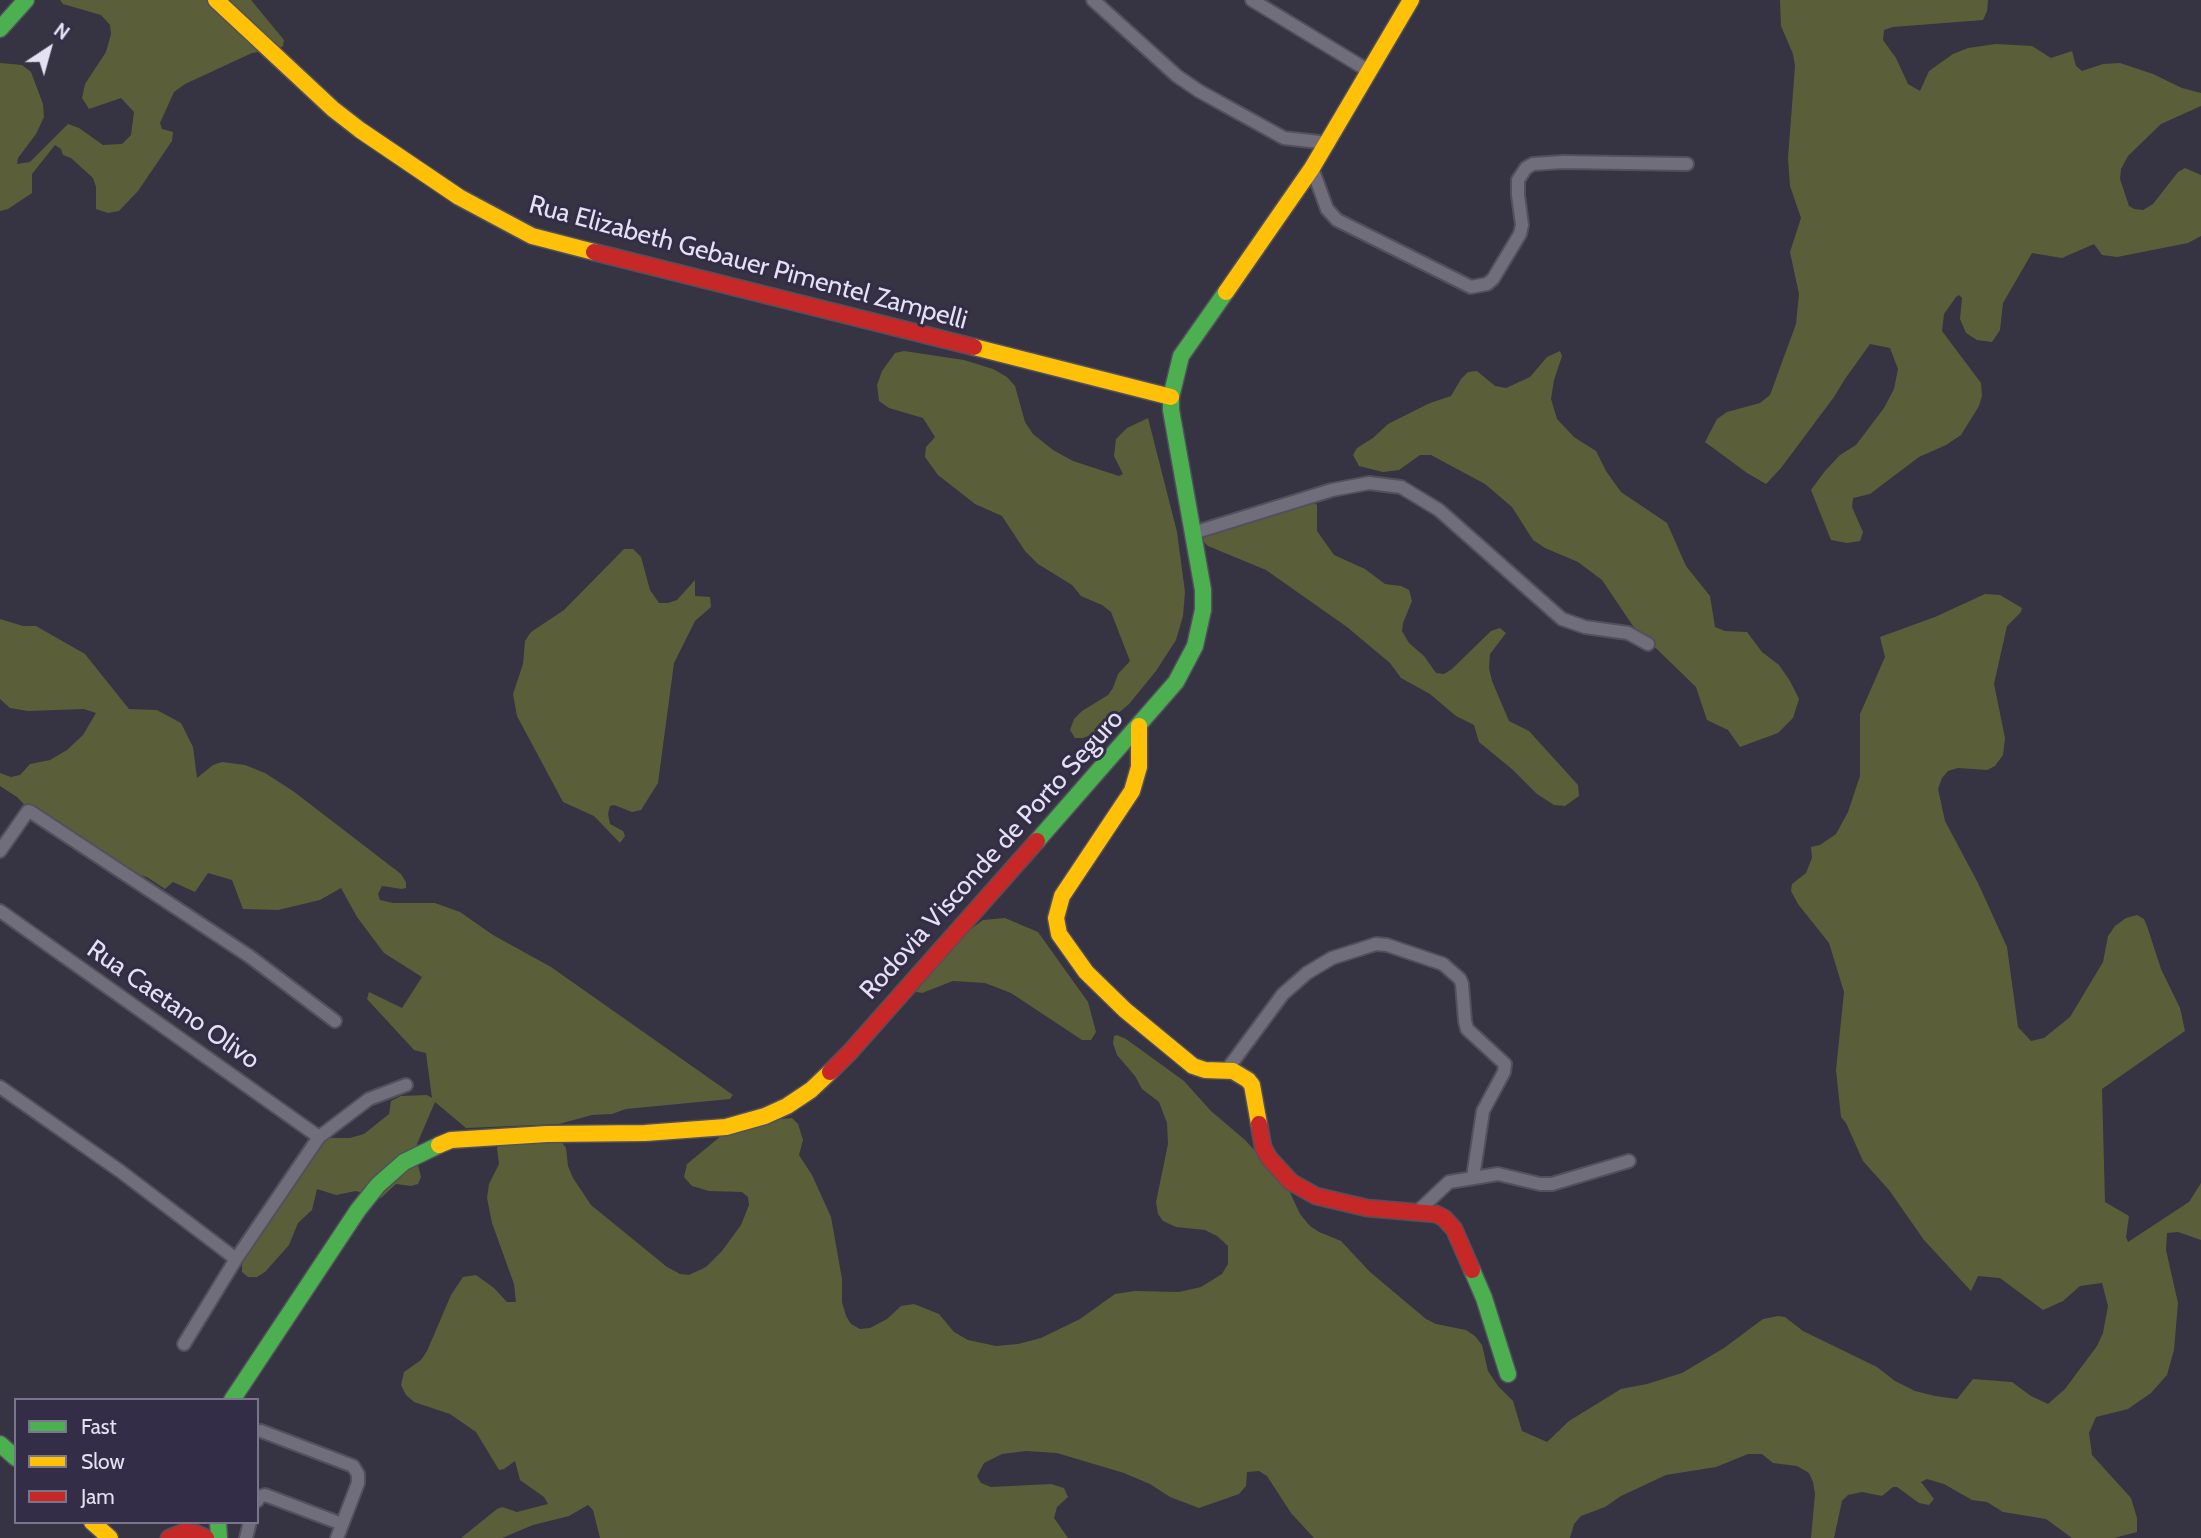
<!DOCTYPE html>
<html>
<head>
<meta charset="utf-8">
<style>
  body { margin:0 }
  #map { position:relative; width:2201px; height:1538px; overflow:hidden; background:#363342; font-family:Cabin,sans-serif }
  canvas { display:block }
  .legend { position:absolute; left:14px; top:1398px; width:245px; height:126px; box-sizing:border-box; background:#332d48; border:2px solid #7a758c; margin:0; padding:9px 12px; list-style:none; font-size:21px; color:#e4e1f2 }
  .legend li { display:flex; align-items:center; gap:14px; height:35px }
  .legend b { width:35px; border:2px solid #7a758c }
  .north { position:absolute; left:14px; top:14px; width:70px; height:70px; -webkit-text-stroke:5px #332d48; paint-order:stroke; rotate:36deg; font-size:19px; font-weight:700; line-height:28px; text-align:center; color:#e4e1f2 }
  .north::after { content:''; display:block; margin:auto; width:24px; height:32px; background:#e4e1f2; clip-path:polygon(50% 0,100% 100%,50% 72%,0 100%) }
</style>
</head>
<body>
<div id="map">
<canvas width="2201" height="1538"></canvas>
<ul class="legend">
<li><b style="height:9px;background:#4caf50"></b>Fast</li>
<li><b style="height:9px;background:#ffc107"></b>Slow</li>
<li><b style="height:9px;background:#c62828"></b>Jam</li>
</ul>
<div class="north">N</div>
</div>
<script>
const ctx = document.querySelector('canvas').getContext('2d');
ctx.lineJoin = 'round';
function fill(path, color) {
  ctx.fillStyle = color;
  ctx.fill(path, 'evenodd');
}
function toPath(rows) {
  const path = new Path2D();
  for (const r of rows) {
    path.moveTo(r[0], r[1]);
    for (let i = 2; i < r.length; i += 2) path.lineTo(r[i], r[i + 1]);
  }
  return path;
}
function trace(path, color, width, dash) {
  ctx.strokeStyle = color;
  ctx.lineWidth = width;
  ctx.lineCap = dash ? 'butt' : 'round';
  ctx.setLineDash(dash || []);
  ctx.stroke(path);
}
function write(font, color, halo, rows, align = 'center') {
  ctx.font = font + ' Cabin,sans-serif';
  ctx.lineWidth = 6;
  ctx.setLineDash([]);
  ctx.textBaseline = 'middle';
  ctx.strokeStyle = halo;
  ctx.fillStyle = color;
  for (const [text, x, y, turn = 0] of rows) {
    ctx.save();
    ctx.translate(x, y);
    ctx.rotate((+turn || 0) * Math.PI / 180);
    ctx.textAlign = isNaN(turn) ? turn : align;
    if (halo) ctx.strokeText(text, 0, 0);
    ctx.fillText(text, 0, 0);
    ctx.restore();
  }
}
fill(toPath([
  [60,0,251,0,284,40,283,46,278,49,252,53,185,84,174,92,160,123,162,129,173,132,172,141,138,191,119,211,108,213,96,209,96,187,93,178,71,158,63,155,61,149,55,145,32,174,32,193,8,209,0,211,0,63,22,65,31,72,43,104,44,117,36,134,18,158,17,164,30,162,68,124,79,128,103,145,122,144,131,135,134,112,121,98,89,109,82,98,85,84,106,52,111,34,110,25,101,15,63,4],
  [1780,0,1988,0,1987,11,1983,20,1893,27,1884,30,1883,40,1896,58,1908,84,1920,91,1929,71,1953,54,1968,48,1996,44,2032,46,2051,58,2072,51,2076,66,2082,71,2103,64,2120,63,2153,74,2182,88,2201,93,2201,106,2161,124,2128,156,2121,169,2120,179,2129,206,2134,209,2143,210,2153,204,2178,172,2185,168,2201,175,2201,236,2188,243,2117,257,2102,255,2094,244,2062,258,2032,253,2003,303,2000,330,1992,342,1977,340,1966,333,1960,319,1962,298,1959,295,1956,297,1944,314,1942,331,1981,383,1982,396,1979,406,1961,435,1946,445,1919,457,1870,494,1853,498,1852,507,1863,532,1860,541,1847,543,1831,540,1811,490,1825,471,1840,455,1856,445,1884,408,1894,389,1898,369,1890,348,1870,344,1845,379,1834,397,1781,468,1766,484,1747,473,1705,442,1717,419,1727,412,1760,403,1770,395,1796,324,1799,294,1790,252,1801,218,1790,186,1788,158,1795,66,1793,54,1781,26],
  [904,351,964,360,993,369,1007,377,1015,386,1025,422,1033,434,1053,450,1073,461,1119,476,1123,474,1114,456,1116,439,1127,428,1148,418,1177,532,1185,592,1183,616,1176,640,1156,671,1129,704,1094,734,1083,738,1075,738,1070,730,1074,719,1082,711,1108,695,1113,688,1118,674,1130,661,1111,612,1102,605,1081,596,1072,585,1038,564,1025,551,1002,516,975,504,938,475,925,457,926,447,935,437,923,418,889,408,879,401,877,385,882,371,895,353],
  [1560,351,1562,356,1554,380,1551,399,1557,419,1574,437,1596,451,1606,471,1621,492,1667,523,1686,566,1710,596,1715,627,1725,631,1747,632,1762,652,1779,665,1790,681,1799,699,1793,718,1778,733,1740,747,1728,730,1707,720,1696,687,1633,626,1602,580,1578,562,1545,548,1533,540,1512,507,1485,484,1431,455,1420,455,1399,470,1383,472,1359,466,1353,455,1357,448,1373,438,1388,424,1430,403,1451,396,1461,379,1468,372,1477,371,1495,386,1506,388,1530,377,1547,357],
  [1308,498,1317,505,1317,531,1334,555,1365,569,1385,584,1401,586,1409,590,1412,601,1403,623,1402,631,1409,643,1424,656,1436,673,1444,674,1452,669,1491,631,1500,628,1506,633,1490,654,1489,668,1492,681,1509,721,1529,731,1578,785,1579,796,1565,806,1554,805,1537,794,1513,770,1479,742,1474,725,1456,716,1430,694,1401,678,1390,663,1347,627,1266,570,1208,546,1203,541,1203,534,1217,521,1251,508,1282,499],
  [624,549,633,549,641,557,650,590,659,603,668,603,677,600,695,580,695,596,710,597,711,607,695,621,674,663,658,783,641,810,632,812,614,805,610,806,608,814,610,824,623,831,625,836,620,843,594,816,563,802,517,716,513,694,523,664,525,641,531,632,564,610],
  [1985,594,2000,595,2022,608,2021,612,2007,626,1994,684,2005,738,2003,755,1995,766,1987,770,1958,768,1948,771,1942,778,1938,789,1945,821,1978,883,2007,947,2018,1027,2031,1041,2044,1038,2070,1017,2103,962,2108,936,2115,926,2126,918,2137,915,2144,919,2147,926,2161,969,2180,1008,2185,1031,2102,1089,2105,1202,2129,1216,2126,1237,2128,1242,2189,1202,2201,1183,2201,1240,2178,1232,2167,1233,2166,1250,2178,1303,2174,1350,2167,1375,2151,1393,2128,1409,2096,1417,2089,1433,2092,1455,2131,1498,2137,1518,2137,1532,2114,1538,2072,1538,2046,1519,2003,1512,1987,1502,1972,1500,1944,1484,1927,1479,1921,1482,1934,1499,1929,1505,1919,1503,1897,1487,1893,1487,1882,1496,1862,1492,1848,1495,1842,1501,1834,1538,1811,1538,1815,1494,1813,1482,1809,1473,1797,1466,1773,1463,1762,1454,1748,1454,1716,1467,1666,1475,1621,1496,1605,1507,1581,1516,1574,1524,1570,1538,1314,1538,1291,1513,1267,1476,1259,1471,1247,1472,1246,1486,1239,1494,1199,1508,1170,1497,1150,1484,1124,1473,1057,1453,1026,1451,1002,1454,984,1463,977,1476,981,1483,991,1487,1051,1484,1064,1488,1068,1497,1057,1507,1054,1518,1068,1538,600,1538,593,1510,588,1505,569,1516,533,1525,502,1538,461,1538,497,1509,502,1507,517,1512,548,1504,544,1497,520,1480,515,1461,504,1469,499,1470,476,1432,450,1414,414,1402,406,1395,401,1385,404,1372,421,1360,427,1351,451,1295,463,1277,476,1275,494,1288,507,1302,516,1302,514,1284,492,1223,487,1198,489,1184,499,1164,497,1148,503,1139,560,1140,566,1148,568,1166,573,1178,591,1205,667,1267,680,1274,689,1275,706,1267,722,1251,741,1225,749,1205,748,1197,742,1192,709,1191,692,1186,684,1177,687,1164,721,1136,762,1121,792,1118,798,1124,803,1140,799,1155,812,1175,831,1217,842,1279,842,1302,846,1316,851,1324,860,1329,870,1328,887,1319,901,1306,914,1304,939,1314,954,1332,968,1340,996,1346,1018,1344,1041,1338,1080,1319,1115,1294,1135,1291,1179,1292,1201,1287,1222,1274,1228,1264,1228,1246,1217,1236,1205,1230,1176,1227,1163,1221,1158,1214,1156,1202,1168,1144,1167,1123,1159,1102,1142,1089,1135,1076,1117,1055,1113,1043,1114,1036,1117,1035,1126,1039,1184,1081,1211,1111,1245,1140,1287,1186,1300,1214,1310,1226,1319,1232,1341,1241,1370,1272,1426,1319,1436,1324,1466,1330,1475,1336,1482,1345,1488,1371,1498,1386,1513,1401,1522,1431,1547,1442,1569,1421,1621,1389,1647,1384,1682,1373,1724,1348,1763,1319,1778,1316,1785,1317,1803,1331,1877,1367,1895,1381,1915,1391,1935,1396,1957,1399,1973,1379,2012,1382,2031,1396,2048,1404,2065,1389,2097,1346,2103,1333,2108,1306,2102,1283,2080,1286,2063,1301,2043,1310,2000,1278,1978,1276,1971,1291,1924,1240,1889,1190,1863,1161,1846,1123,1841,1117,1836,1070,1844,992,1829,943,1798,904,1791,891,1792,884,1806,873,1812,858,1811,847,1820,845,1836,834,1848,812,1860,776,1860,714,1885,657,1880,637,1935,617],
  [0,619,23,626,36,626,85,654,129,709,157,710,181,723,193,747,197,778,213,765,222,762,245,765,265,773,293,791,401,874,406,882,406,888,402,889,382,886,378,894,380,900,393,903,435,903,460,912,493,935,551,967,733,1095,730,1099,626,1109,612,1114,592,1115,559,1124,466,1128,435,1102,417,1144,416,1157,421,1177,418,1184,411,1186,396,1184,381,1198,356,1191,336,1195,317,1189,312,1210,298,1223,289,1245,265,1272,257,1277,248,1277,242,1272,242,1265,256,1227,323,1138,350,1138,364,1134,389,1114,391,1101,401,1096,427,1095,432,1098,426,1053,414,1050,367,999,369,992,402,1008,422,977,384,953,357,917,341,888,320,900,278,910,243,909,232,880,208,873,195,892,173,882,165,889,147,877,99,864,41,822,17,797,0,786,0,773,11,777,20,775,30,764,50,760,67,750,83,735,96,713,84,709,28,711,10,708,0,699],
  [1005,918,1038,932,1088,1002,1096,1032,1091,1040,1082,1040,1011,993,985,983,953,981,922,993,907,990,927,962,983,920]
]), '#5b5f39');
const street = toPath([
  [1093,0,1177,76,1199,91,1284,138,1328,143],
  [1252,0,1369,71],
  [1312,168,1327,209,1337,220,1471,287,1487,284,1493,279,1520,234,1522,225,1518,195,1518,180,1526,168,1533,164,1563,162,1687,164],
  [1193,533,1332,490,1369,483,1401,487,1439,510,1562,619,1585,627,1628,633,1648,644],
  [0,851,28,811,31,812,249,956,335,1021],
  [0,911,319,1137],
  [1226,1071,1283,994,1307,973,1332,958,1376,944,1387,945,1443,964,1460,979,1462,984,1465,1021,1467,1029,1505,1064,1504,1072,1483,1111,1473,1177],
  [0,1087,120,1171,236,1259],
  [1417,1212,1449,1182,1498,1174,1540,1184,1552,1184,1629,1161],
  [184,1344,236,1259,319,1137,369,1099,406,1085],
  [261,1431,353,1466,358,1474,358,1483,337,1538],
  [257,1501,259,1497,265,1495,342,1524],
  [246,1538,250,1522]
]);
const fast = toPath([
  [0,29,26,0],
  [1037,841,1176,682,1195,646,1203,610,1203,590,1171,410,1171,397,1181,356,1226,292],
  [1472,1270,1484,1298,1508,1374],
  [232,1400,358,1210,378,1185,404,1162,439,1145],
  [0,1444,16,1458],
  [218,1522,219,1538]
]);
const slow = toPath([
  [216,0,333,109,360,130,459,197,532,236,594,252],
  [1226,292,1312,168,1411,0],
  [974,347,1171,397],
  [1139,726,1139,767,1132,791,1062,896,1056,918,1059,934,1086,972,1125,1010,1193,1066,1205,1070,1233,1071,1248,1080,1252,1085,1259,1124],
  [439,1145,451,1140,547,1134,645,1133,726,1127,765,1116,787,1106,811,1090,830,1072],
  [92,1522,110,1538]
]);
const jam = toPath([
  [594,252,974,347],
  [830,1072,850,1052,1037,841],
  [1259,1124,1263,1147,1269,1158,1291,1182,1316,1196,1367,1208,1436,1214,1444,1218,1454,1229,1472,1270],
  [169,1538,184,1532,195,1533,206,1538]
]);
trace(street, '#52505c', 16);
trace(fast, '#52505c', 19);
trace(slow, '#52505c', 19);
trace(jam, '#52505c', 19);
trace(street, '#706e7a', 12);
trace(fast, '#4caf50', 16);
trace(slow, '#ffc107', 16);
trace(jam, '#c62828', 16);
write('26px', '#e4e1f2', '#332d48', [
  ["Rua Elizabeth Gebauer Pimentel Zampelli",748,263,15],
  ["Rodovia Visconde de Porto Seguro",992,855,-48],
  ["Rua Caetano Olivo",173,1005,35]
]);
</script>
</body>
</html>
